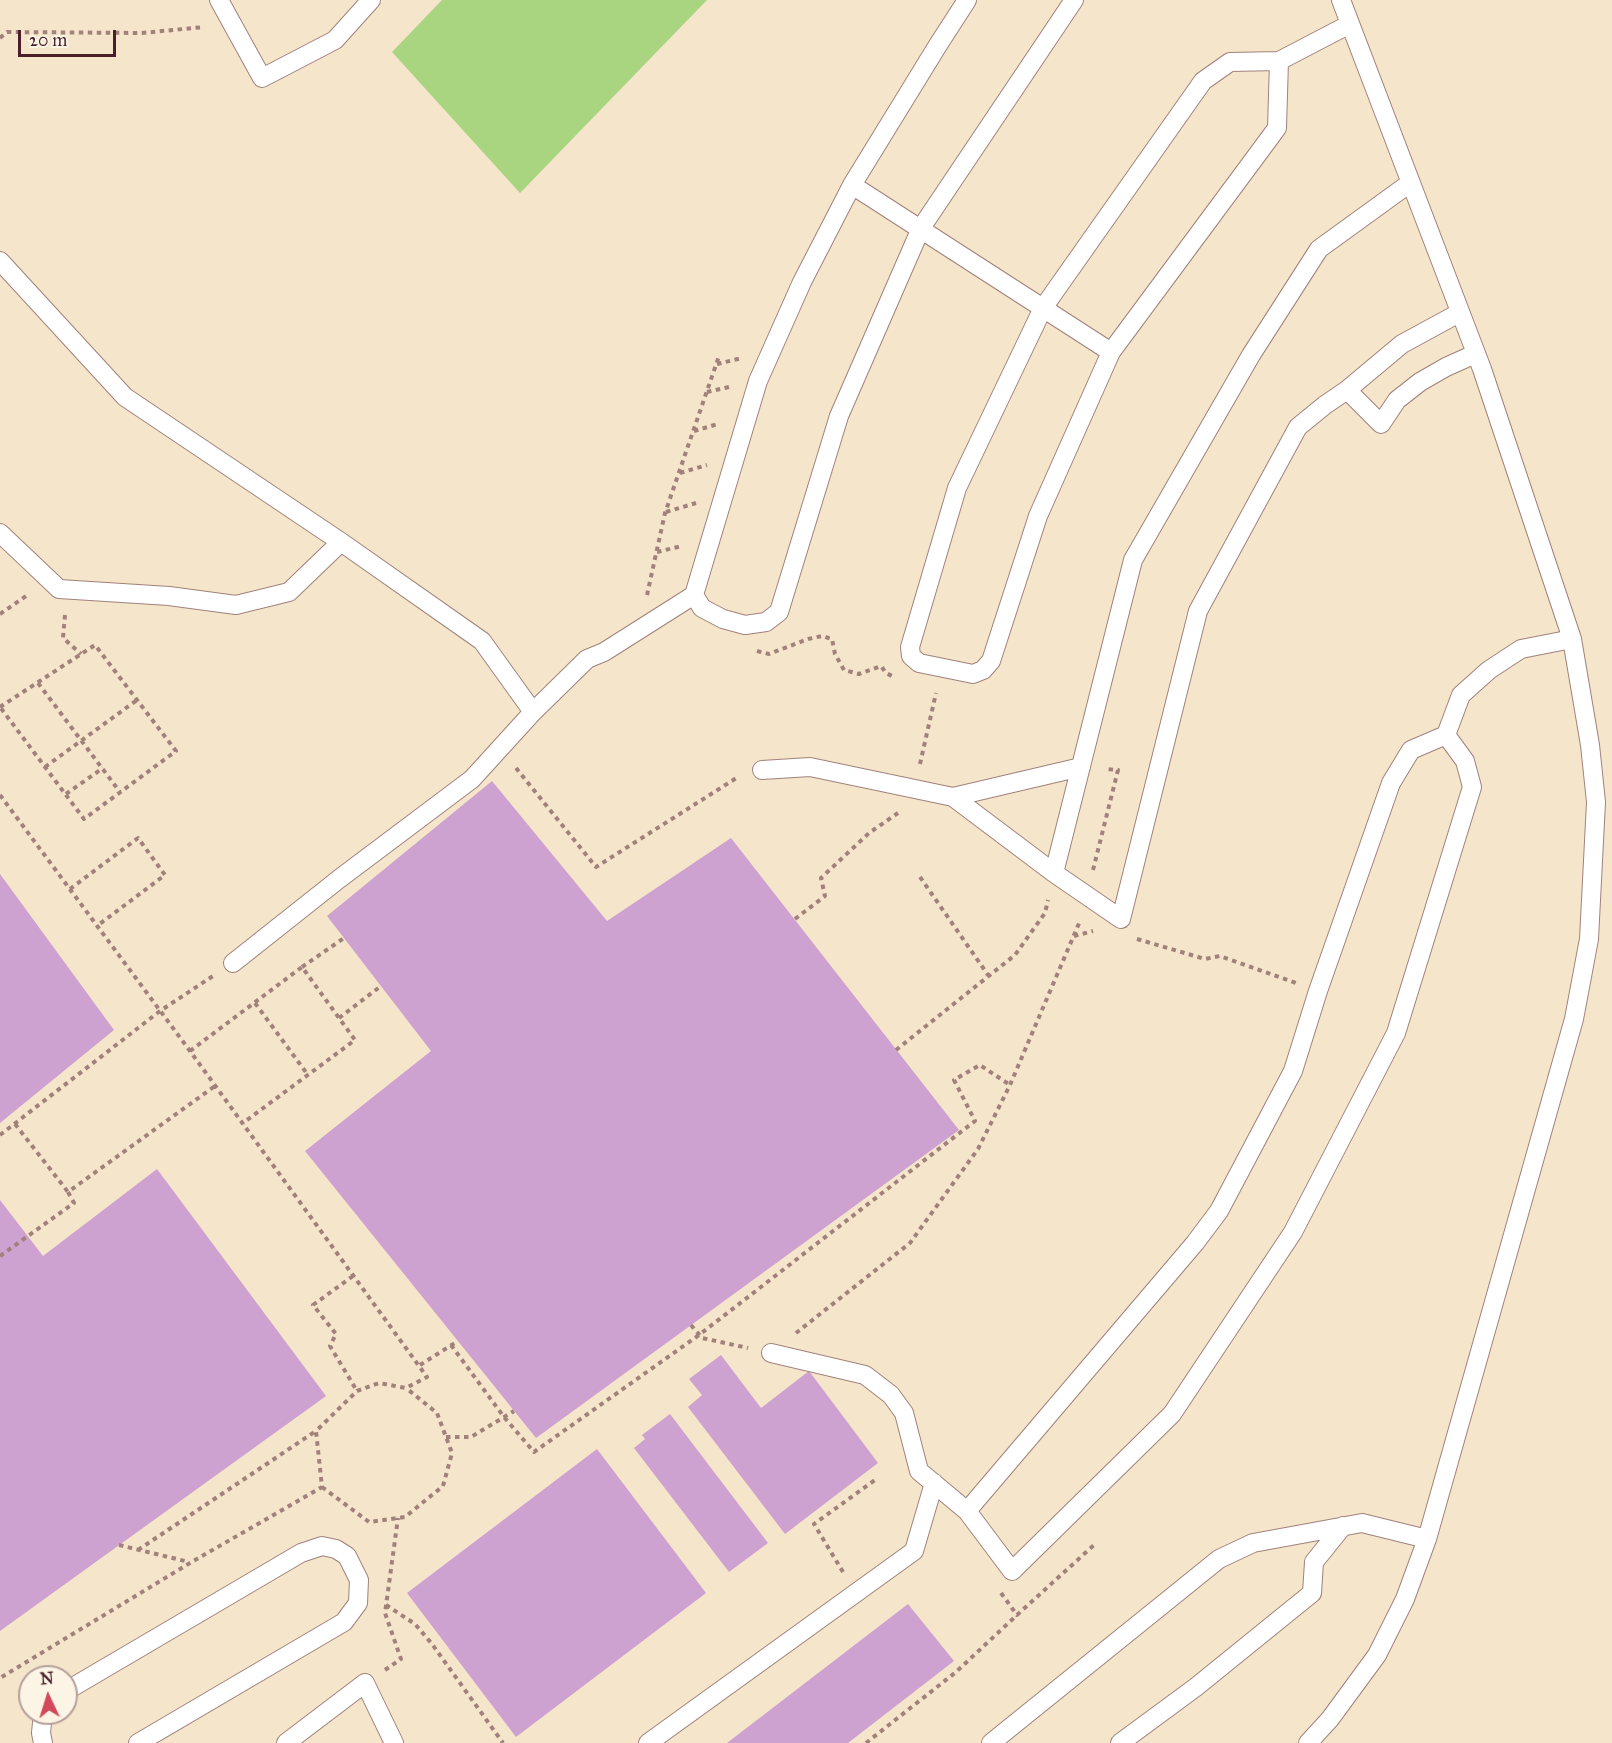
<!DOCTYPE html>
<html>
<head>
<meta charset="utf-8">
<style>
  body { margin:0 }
  #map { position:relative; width:1612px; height:1743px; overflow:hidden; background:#f5e5cb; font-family:"IM FELL Great Primer",serif }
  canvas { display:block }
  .north { position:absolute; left:18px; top:1665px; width:60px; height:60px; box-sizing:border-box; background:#fcf5e5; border:2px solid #b59f9b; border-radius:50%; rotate:356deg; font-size:16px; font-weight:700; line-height:24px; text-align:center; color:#4a1f2b }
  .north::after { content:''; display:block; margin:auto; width:21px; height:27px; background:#d1495b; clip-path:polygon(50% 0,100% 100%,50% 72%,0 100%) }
  .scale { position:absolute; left:18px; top:30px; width:98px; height:27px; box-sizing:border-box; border:3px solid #4a1f2b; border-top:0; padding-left:8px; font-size:18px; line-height:21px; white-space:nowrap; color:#4a1f2b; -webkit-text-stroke:4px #fcf5e5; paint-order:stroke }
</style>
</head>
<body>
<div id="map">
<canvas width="1612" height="1743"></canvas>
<div class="north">N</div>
<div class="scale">20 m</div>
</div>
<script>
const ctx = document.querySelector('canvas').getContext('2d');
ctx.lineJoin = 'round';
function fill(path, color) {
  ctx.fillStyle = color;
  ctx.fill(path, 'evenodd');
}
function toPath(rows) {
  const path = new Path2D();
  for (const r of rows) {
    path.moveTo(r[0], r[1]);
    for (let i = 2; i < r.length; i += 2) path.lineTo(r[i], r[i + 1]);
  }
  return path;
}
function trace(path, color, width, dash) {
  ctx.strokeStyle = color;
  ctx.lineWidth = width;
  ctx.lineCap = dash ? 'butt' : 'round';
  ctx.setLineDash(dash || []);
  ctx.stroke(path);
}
fill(toPath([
  [442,0,707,0,520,193,392,52]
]), '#a9d480');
fill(toPath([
  [492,781,607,921,731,838,959,1130,536,1438,305,1151,431,1051,327,916],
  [0,874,114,1030,0,1123],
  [157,1169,326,1396,0,1631,0,1200,43,1256],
  [721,1355,761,1408,809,1371,878,1463,785,1534,688,1407,702,1395,689,1379],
  [670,1414,768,1543,729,1572,634,1448,645,1439,642,1435],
  [597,1449,706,1593,516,1737,407,1593],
  [908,1604,954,1661,848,1743,727,1743]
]), '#cda1d0');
const lane = toPath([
  [219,0,262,78,335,40,371,0],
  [967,0,938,45,852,185,802,282,758,381,694,595,702,608,723,619,745,625,766,622,779,612,839,416,921,228,1074,0],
  [1279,61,1277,128,1111,352,1038,516,991,661,983,670,973,674,919,663,911,656,910,647,957,488,1043,308,1203,81,1230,62,1279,61,1350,24],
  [852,185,1111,352],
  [0,261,125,397,341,542,482,641,533,712,587,659,604,652,694,595],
  [1347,390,1381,424,1397,400,1420,382,1446,367,1475,354],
  [0,533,59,589,169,596,236,605,289,592,341,542],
  [1446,735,1465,761,1472,787,1396,1033,1293,1232,1172,1414,1012,1571,967,1511,1195,1243,1219,1211,1293,1071,1318,991,1391,783,1411,750,1446,735,1461,695,1489,670,1521,649,1572,639],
  [762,770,810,767,953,797,1054,873,1133,560,1251,355,1319,249,1410,183],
  [953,797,1081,767],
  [1054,873,1121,919,1198,611,1298,427,1325,405,1347,390,1402,344,1459,313],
  [233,963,339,879,472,779,533,712],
  [771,1353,865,1375,891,1395,904,1413,919,1471,967,1511],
  [66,1691,301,1553,322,1546,336,1549,347,1556,359,1580,358,1603,344,1622,138,1743],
  [43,1743,41,1733,43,1713],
  [286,1743,365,1683,394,1743],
  [648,1743,914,1551,934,1483],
  [991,1743,1219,1559,1253,1543,1362,1523,1427,1539],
  [1120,1743,1196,1687,1312,1593,1314,1562,1343,1526],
  [1308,1743,1330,1719,1377,1655,1405,1599,1427,1539,1574,1019,1589,939,1596,802,1590,745,1572,639,1482,369,1341,0]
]);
trace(lane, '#a0827b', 20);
trace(toPath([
  [0,38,7,32,142,33,204,27],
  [717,364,742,358],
  [707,392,729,387],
  [694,431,718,424],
  [680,473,707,465],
  [666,512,696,503],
  [657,552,682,546],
  [647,595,665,513,719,356],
  [0,614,29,594],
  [65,615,63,638,81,654],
  [757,651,769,654,808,639,822,636,832,639,835,654,844,670,859,674,881,666,886,673,894,677],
  [38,683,120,792],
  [0,707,95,645,176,751,84,819,0,707],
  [920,764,936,693],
  [45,767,137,700],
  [516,768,596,867,738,777],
  [66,794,103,768],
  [0,795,190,1051,427,1377,406,1388,379,1383,357,1391,316,1431,322,1487,190,1563,0,1678],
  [1093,870,1118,770,1105,769],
  [920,877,988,975],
  [70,889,138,838,165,875,97,926],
  [795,919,825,896,821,878,869,833,898,813],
  [1074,936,1093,931],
  [1137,939,1205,959,1220,956,1296,983],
  [302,967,344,938],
  [255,1003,308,1075],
  [339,1018,381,986],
  [896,1050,1015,955,1045,913,1048,900],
  [190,1051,302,967,355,1040,243,1123],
  [15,1124,68,1192],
  [0,1135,160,1011,213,976],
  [0,1256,74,1203,68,1192,215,1086],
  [353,1276,313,1305,336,1334,330,1346,357,1391],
  [691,1325,702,1338,748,1348],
  [796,1333,910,1243,978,1149,1010,1085,1080,921],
  [451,1345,504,1417,534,1452,699,1335,975,1121,954,1080,980,1065,1010,1085],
  [420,1365,458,1341],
  [446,1437,471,1437,514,1411],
  [322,1487,369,1522,405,1517,443,1486,452,1453,437,1413,406,1388],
  [119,1545,189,1562],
  [138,1550,316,1431],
  [843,1572,814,1524,875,1480],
  [1001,1593,1017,1615,1094,1545],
  [386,1605,415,1624,432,1644,503,1743],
  [385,1670,401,1659,385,1613,398,1518],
  [866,1743,956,1672,1017,1615]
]), '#a0827b', 4, [4.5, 4.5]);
trace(lane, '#fff', 18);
</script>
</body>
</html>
